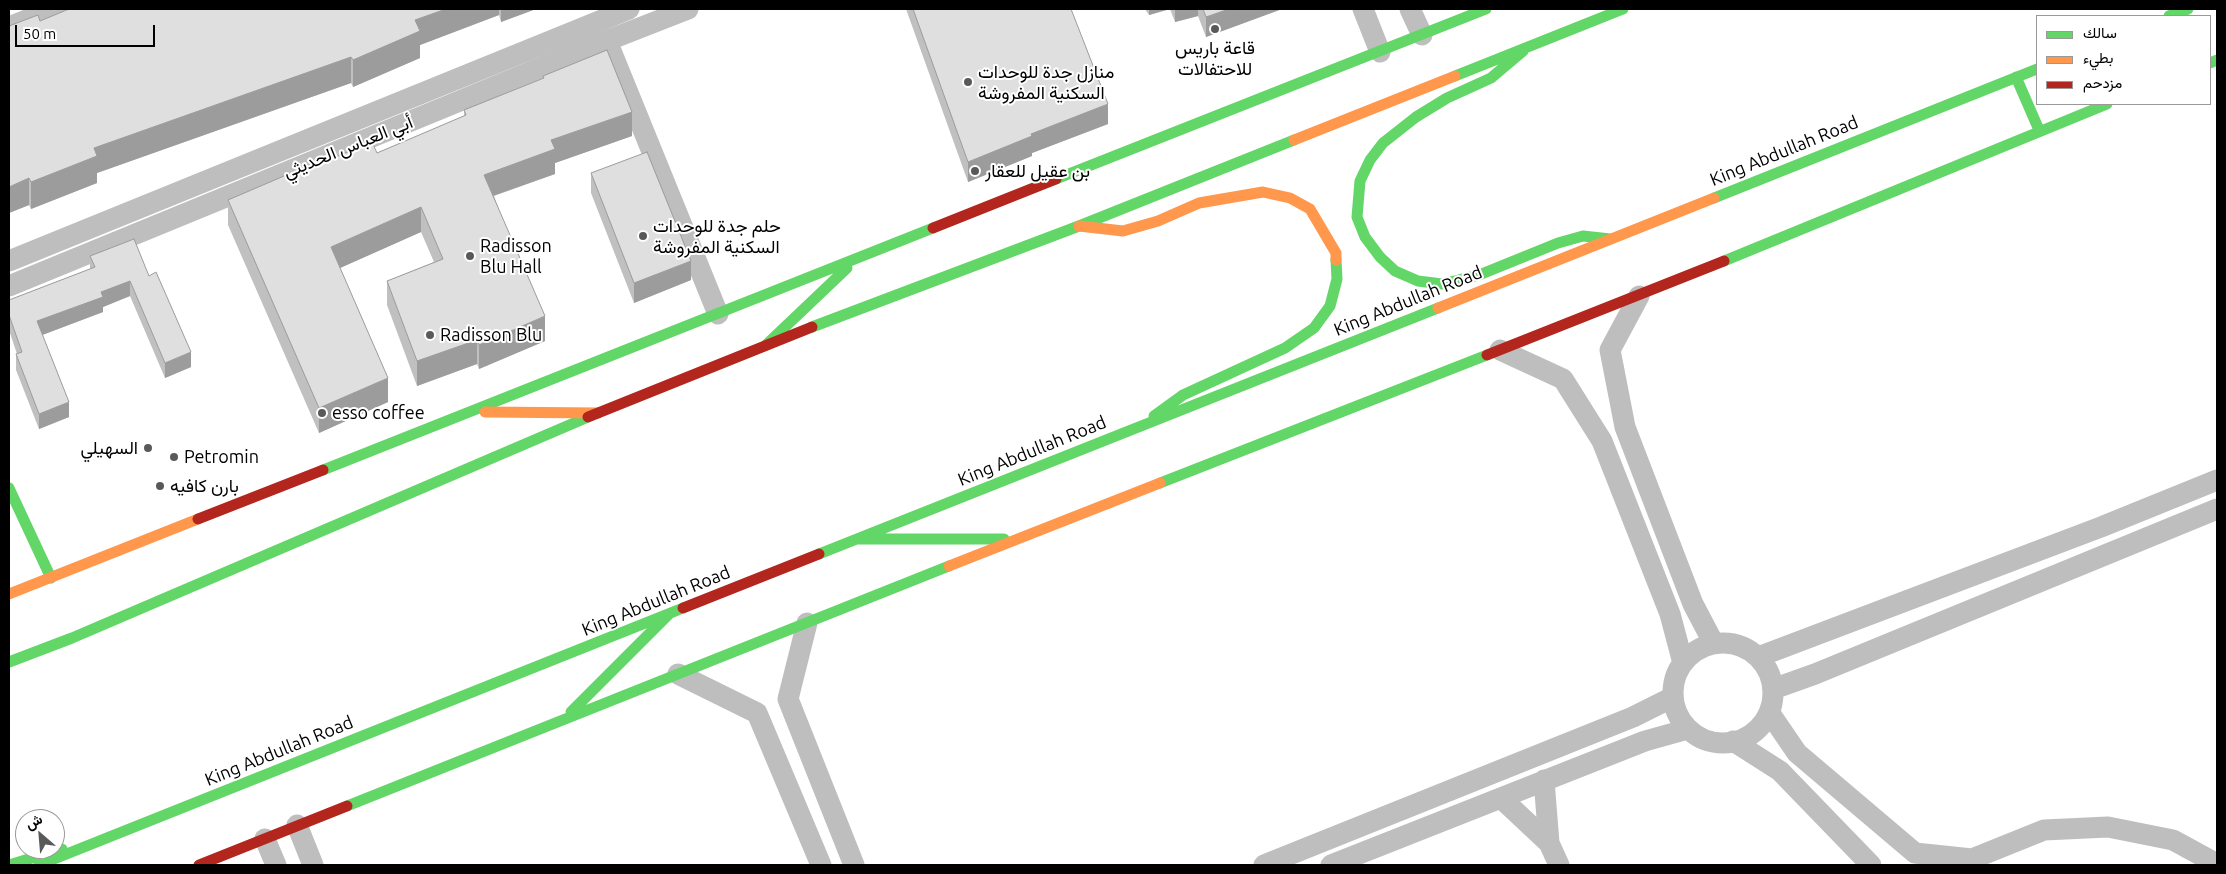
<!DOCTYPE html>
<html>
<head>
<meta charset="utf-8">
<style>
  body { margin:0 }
  #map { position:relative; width:2226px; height:874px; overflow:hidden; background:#fff; font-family:Ubuntu,Vazirmatn,sans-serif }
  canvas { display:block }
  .frame { position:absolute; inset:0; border:10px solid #000; pointer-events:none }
  .legend { position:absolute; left:2036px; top:15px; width:175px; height:90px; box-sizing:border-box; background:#fff; border:1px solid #999; margin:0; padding:6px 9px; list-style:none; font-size:15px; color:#000 }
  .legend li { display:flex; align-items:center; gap:10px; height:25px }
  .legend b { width:25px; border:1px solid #999 }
  .north { position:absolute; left:15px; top:809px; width:50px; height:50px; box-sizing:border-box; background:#fff; border:1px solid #999; border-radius:50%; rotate:333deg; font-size:14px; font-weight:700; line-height:20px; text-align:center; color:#000 }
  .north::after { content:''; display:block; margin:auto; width:18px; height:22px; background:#595959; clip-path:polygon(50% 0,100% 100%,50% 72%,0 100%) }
  .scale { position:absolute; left:15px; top:25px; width:140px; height:22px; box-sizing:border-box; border:2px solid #000; border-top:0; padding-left:6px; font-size:15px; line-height:18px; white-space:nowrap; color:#000; -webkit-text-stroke:4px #fff; paint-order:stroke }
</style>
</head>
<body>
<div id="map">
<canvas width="2226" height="874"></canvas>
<div class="frame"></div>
<ul class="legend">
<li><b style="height:6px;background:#63d668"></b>سالك</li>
<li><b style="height:6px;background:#ff974d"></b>بطيء</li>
<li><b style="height:6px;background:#b3261e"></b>مزدحم</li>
</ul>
<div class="north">ش</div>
<div class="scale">50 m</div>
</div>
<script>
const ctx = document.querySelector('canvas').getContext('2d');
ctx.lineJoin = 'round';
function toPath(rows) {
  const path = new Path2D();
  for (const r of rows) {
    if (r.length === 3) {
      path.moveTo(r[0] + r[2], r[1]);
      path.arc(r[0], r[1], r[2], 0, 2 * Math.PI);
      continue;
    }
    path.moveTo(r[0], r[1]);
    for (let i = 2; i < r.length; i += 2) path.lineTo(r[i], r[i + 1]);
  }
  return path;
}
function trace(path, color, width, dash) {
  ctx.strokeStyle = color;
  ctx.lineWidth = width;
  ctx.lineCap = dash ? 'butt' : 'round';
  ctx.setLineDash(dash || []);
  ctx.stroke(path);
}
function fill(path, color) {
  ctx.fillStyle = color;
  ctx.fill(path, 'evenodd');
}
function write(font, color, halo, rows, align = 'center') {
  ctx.font = font + ' Ubuntu,Vazirmatn,sans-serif';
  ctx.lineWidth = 4;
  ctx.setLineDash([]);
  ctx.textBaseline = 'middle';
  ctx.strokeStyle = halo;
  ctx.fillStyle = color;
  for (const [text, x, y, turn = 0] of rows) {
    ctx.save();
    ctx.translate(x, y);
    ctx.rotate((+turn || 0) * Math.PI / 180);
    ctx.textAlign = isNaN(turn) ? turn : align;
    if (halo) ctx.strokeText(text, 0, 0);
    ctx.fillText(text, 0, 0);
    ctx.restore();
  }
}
trace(toPath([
  [1363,9,1380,52],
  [1410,9,1422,35],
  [9,27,54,9],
  [607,41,718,314],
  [9,261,629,9],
  [9,286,596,45,688,9],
  [1639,296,1610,350,1625,427,1693,604,1714,644],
  [1500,350,1563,379,1602,441,1670,614,1683,663],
  [807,623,788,699,854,865],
  [1723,693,50],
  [1758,657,2101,527,2217,480],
  [678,674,757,713,821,865],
  [1773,689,1815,674,2217,509],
  [1769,712,1797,753,1915,853,1972,859],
  [1733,741,1780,771,1871,865],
  [1544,780,1549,843,1559,865],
  [1501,798,1549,843],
  [297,825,313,865],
  [265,839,276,865],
  [1264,865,1633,717,1673,697],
  [1331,865,1645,741,1688,729],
  [1965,865,1972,859,2044,830,2108,827,2173,840,2217,864]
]), '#bebebe', 21);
trace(toPath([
  [2169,16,2188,9],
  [1523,51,1491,78,1447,98,1416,117,1383,143,1370,160,1360,181,1357,217,1365,237,1380,257,1395,271,1418,281,1442,284,1479,275,1558,243,1583,236,1610,239],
  [2210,63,2217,60],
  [1455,76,1623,9],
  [2016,77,2039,130],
  [1056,179,1486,9],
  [1714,198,2037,69],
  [1724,261,2107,104],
  [812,327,1079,226,1294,140],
  [766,345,847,268],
  [1154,416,1183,395,1285,348,1314,328,1330,306,1337,279,1336,260],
  [323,470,933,228],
  [1160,483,1487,355],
  [9,488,51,578],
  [858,539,1004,539],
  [819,554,1438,308],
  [9,662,72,638,588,417],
  [571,712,669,614],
  [347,806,949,566],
  [9,865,62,849],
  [39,865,683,608]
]), '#63d668', 11);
trace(toPath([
  [1294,140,1455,76],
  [1079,226,1123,231,1158,221,1199,203,1263,192,1290,198,1310,209,1336,253,1336,260],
  [1438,308,1714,198],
  [485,412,598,413],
  [949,566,1160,483],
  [9,594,198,519]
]), '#ff974d', 11);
trace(toPath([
  [933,228,1056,179],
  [1487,355,1724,261],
  [588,417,812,327],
  [198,519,323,470],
  [683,608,819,554],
  [199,865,347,806]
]), '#b3261e', 11);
fill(toPath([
  [69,9,536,9,501,22,499,15,420,45,420,58,353,87,351,83,97,173,97,183,31,209,29,205,9,213,40,21],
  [906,9,1071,9,1108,124,1032,153,1032,156,968,182],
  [1145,9,1282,9,1206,37,1198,16,1175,22,1170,9,1149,15],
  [543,76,632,136,555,163,555,174,494,196,545,341,479,369,477,364,417,386,387,305,387,281,434,262,421,232,340,268,388,402,319,433,228,225,228,200,299,172,377,153,464,116,464,110,543,79],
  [591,173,691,280,634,303,591,193],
  [90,256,149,276,191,367,165,378,130,296,103,307,103,312,42,335,69,417,39,429,16,370,16,354,17,354,9,330,9,300,90,269]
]), '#c0c0c0');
fill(toPath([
  [446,9,499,9,499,15,420,45,420,58,353,87,353,60,415,20],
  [501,9,536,9,501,22],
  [1149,9,1170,9,1149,15],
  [1175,9,1198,9,1198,16,1175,22],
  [1229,9,1282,9,1206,37,1206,17],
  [351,57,351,83,97,173,97,183,31,209,31,182,94,148],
  [1108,104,1108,124,1032,153,1032,156,968,182,968,162,1031,134],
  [632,112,632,136,555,163,555,174,484,199,484,175,551,140],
  [29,178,29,205,9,213,9,187],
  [421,207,421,232,331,272,331,247],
  [691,261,691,280,634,303,634,283],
  [130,281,130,296,103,307,103,312,37,337,37,321,101,292],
  [545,316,545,341,479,369,479,345],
  [477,340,477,364,417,386,417,361],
  [191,352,191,367,165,378,165,363],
  [388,378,388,402,319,433,319,408],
  [69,402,69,417,39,429,39,414]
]), '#9c9c9c');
const building = toPath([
  [69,9,446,9,415,20,420,31,353,60,351,57,94,148,97,156,31,182,29,178,9,187,9,26,38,15,40,21,69,9],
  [913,9,1071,9,1108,104,1031,134,1032,136,968,162,913,9],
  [1203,9,1229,9,1206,17,1203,9],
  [607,50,632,112,551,140,555,149,484,175,545,316,479,345,477,340,417,361,387,281,443,259,421,207,331,247,388,378,319,408,228,200,298,170,299,172,372,142,377,153,466,115,464,110,544,78,543,76,607,50],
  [647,152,691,261,634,283,591,173,647,152],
  [134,239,149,276,156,272,191,352,165,363,130,281,101,292,103,297,37,321,69,402,39,414,16,354,22,352,9,315,9,300,95,267,90,256,134,239]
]);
fill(building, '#dfdfdf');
trace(building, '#9c9c9c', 1);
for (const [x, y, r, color] of [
  [1215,29,5,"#595959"],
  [968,82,5,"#595959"],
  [975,171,5,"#595959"],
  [643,236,5,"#595959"],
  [470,256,5,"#595959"],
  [430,335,5,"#595959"],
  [322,413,5,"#595959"],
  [148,448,5,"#595959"],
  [174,457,5,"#595959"],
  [160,486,5,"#595959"]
]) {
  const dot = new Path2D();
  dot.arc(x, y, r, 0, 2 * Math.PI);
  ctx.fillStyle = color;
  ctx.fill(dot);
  trace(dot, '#fff', 2);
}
write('18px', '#000', '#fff', [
  ["قاعة باريس",1215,48,"center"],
  ["للاحتفالات",1215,69,"center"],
  ["منازل جدة للوحدات",978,72],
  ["السكنية المفروشة",978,93],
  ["بن عقيل للعقار",985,171],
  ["حلم جدة للوحدات",653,226],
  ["السكنية المفروشة",653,247],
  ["Radisson",480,246],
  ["Blu Hall",480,267],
  ["Radisson Blu",440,335],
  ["esso coffee",332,413],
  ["السهيلي",138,448,"right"],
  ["Petromin",184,457],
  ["بارن كافيه",170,486]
], 'left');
write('18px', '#000', '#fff', [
  ["أبي العباس الحديثي",348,147,-22],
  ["King Abdullah Road",1784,151,-22],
  ["King Abdullah Road",1408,301,-22],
  ["King Abdullah Road",1032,451,-22],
  ["King Abdullah Road",656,601,-22],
  ["King Abdullah Road",279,751,-22]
]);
</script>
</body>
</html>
